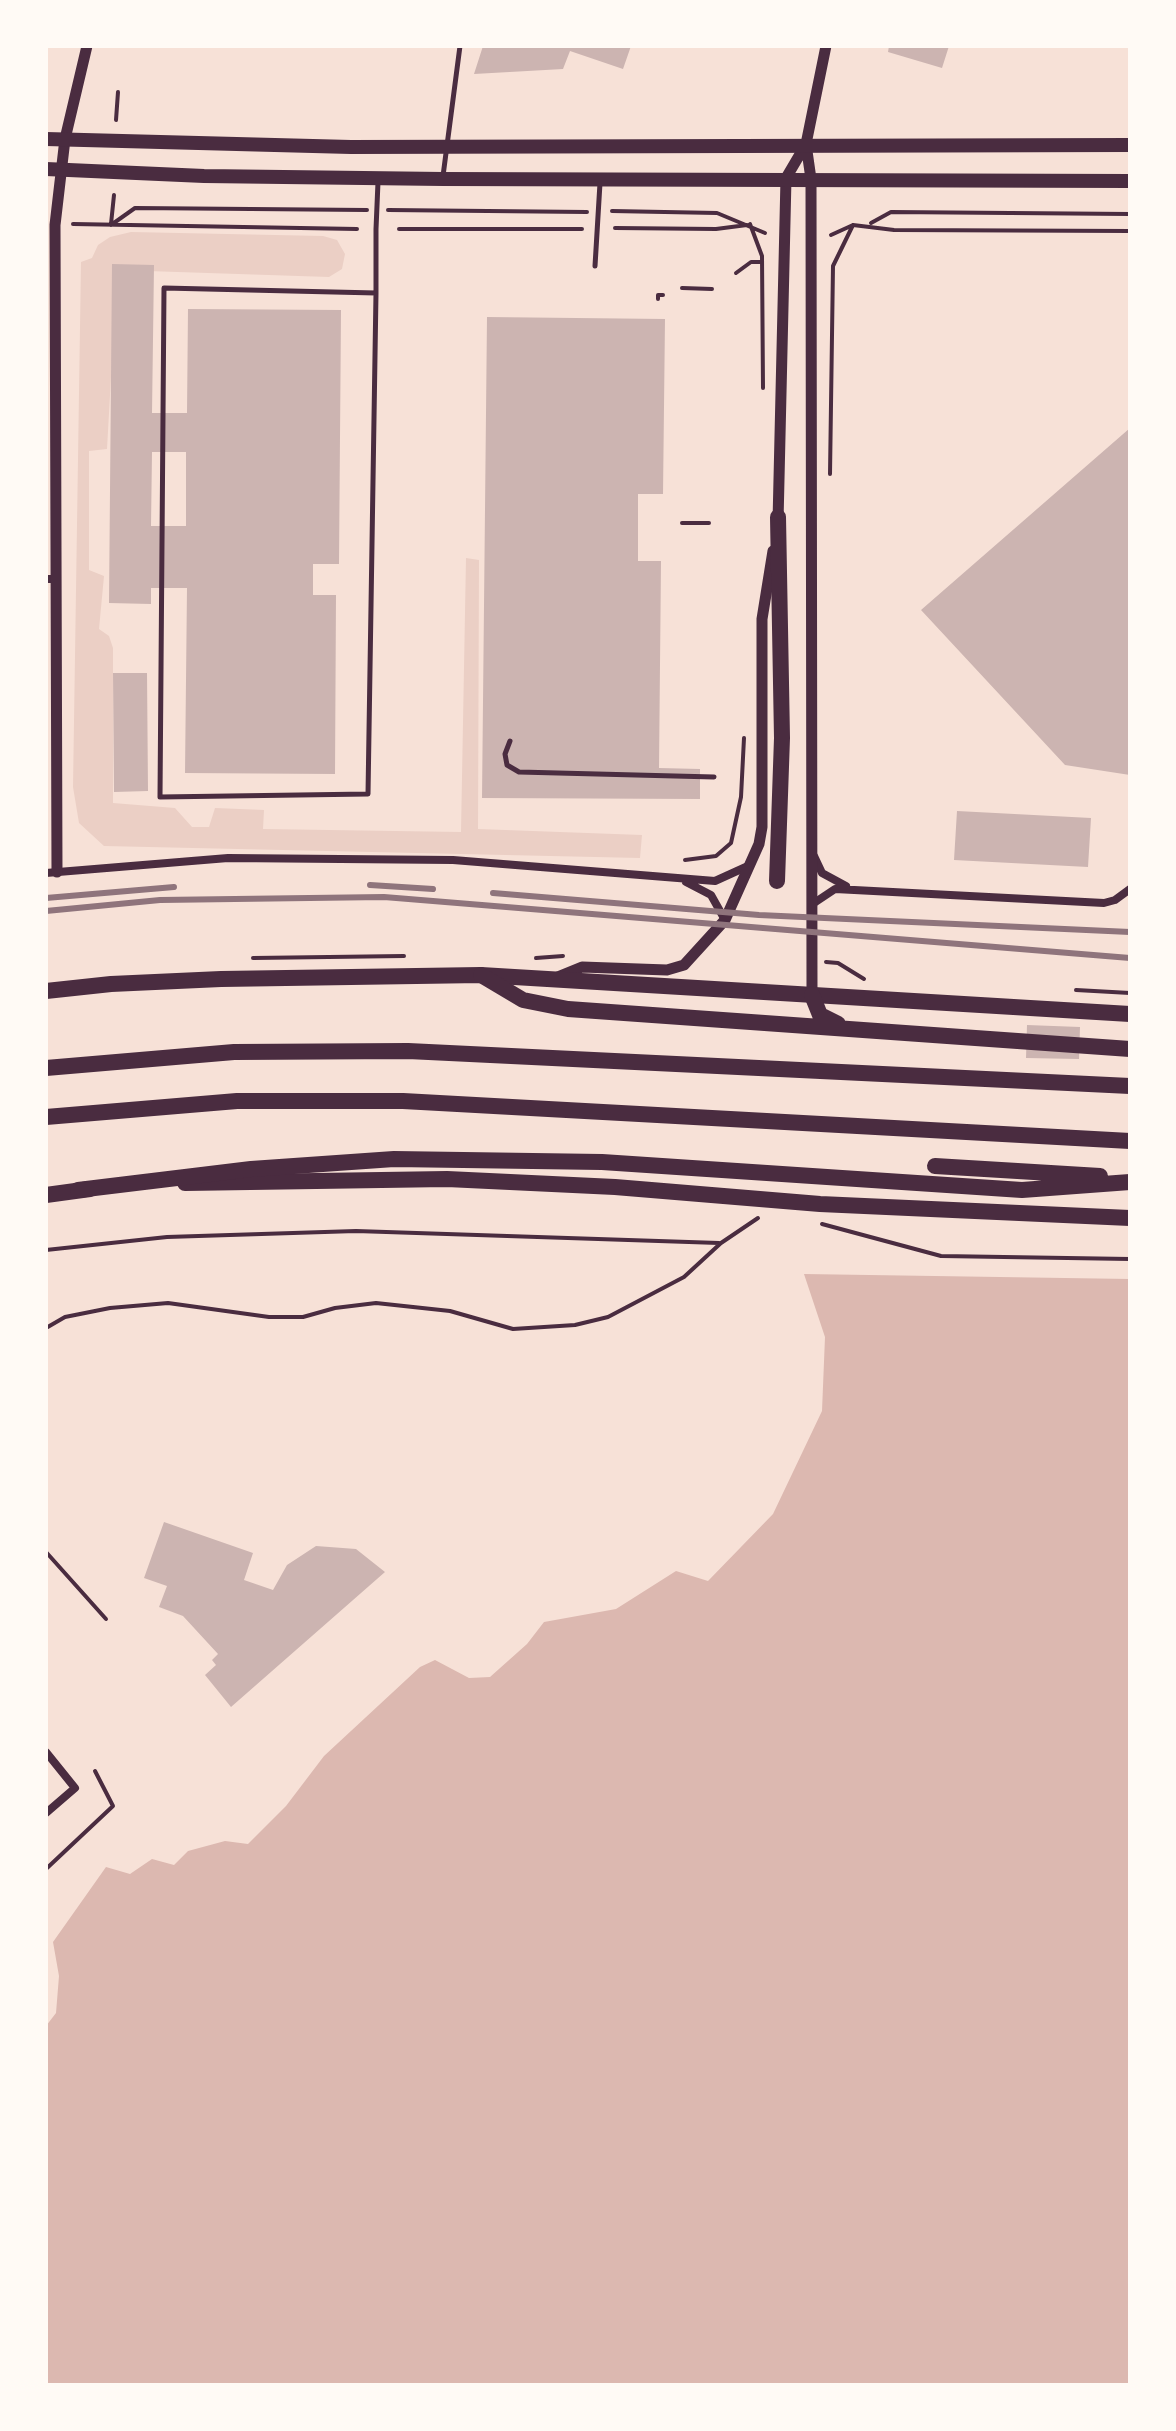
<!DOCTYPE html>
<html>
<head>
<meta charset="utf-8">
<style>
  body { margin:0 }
  #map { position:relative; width:1176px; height:2431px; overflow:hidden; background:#f7e1d7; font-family:Cabin,sans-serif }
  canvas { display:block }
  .frame { position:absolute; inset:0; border:48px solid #fffaf5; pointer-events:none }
</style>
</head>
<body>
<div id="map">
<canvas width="1176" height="2431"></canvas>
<div class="frame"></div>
</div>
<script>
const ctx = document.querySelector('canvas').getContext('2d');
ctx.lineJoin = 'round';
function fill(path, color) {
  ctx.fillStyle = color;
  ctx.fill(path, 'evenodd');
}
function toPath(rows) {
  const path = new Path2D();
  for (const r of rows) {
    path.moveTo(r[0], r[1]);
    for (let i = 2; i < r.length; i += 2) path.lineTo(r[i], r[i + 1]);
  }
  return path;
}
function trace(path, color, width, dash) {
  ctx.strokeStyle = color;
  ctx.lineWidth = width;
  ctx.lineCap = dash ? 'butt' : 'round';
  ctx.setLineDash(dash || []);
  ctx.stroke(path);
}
fill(toPath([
  [131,232,323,236,337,240,345,254,342,269,329,277,117,270,107,449,89,451,89,570,104,576,99,629,109,636,113,648,113,803,175,808,192,827,209,827,215,808,264,810,263,829,461,832,466,558,479,560,478,829,642,835,640,858,104,846,79,823,73,787,81,262,92,258,98,245,110,237]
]), '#ebcfc5');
fill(toPath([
  [804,1274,1130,1279,1130,2385,46,2385,46,2026,56,2013,59,1976,53,1942,106,1867,130,1874,152,1859,174,1865,188,1851,225,1841,248,1844,286,1806,324,1756,420,1667,435,1660,469,1678,490,1677,527,1644,544,1622,616,1609,676,1571,708,1581,773,1514,822,1411,825,1337]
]), '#dcb8b0');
fill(toPath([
  [483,46,631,46,623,69,570,51,563,69,474,74],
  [889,46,949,46,942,68,888,52],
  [112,264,154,265,152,413,187,413,188,309,341,310,339,564,313,564,313,595,336,595,335,774,185,773,187,588,151,588,151,604,109,603],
  [152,452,186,452,186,526,151,526],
  [487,317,665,319,663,494,638,494,638,561,661,561,659,768,700,769,700,799,482,798],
  [1130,428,1130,775,1065,765,921,610],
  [113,673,147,673,148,791,114,792],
  [957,811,1091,818,1088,867,954,860],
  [1027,1025,1080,1027,1079,1059,1026,1058],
  [164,1522,253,1553,244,1580,273,1590,287,1565,316,1546,356,1549,385,1572,231,1707,205,1675,216,1665,212,1660,218,1654,183,1616,159,1607,167,1586,144,1578]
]), '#ccb4b1');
trace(toPath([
  [116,120,118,92],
  [388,210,587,212],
  [612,211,717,213,765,233],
  [871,223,891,212,1130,214],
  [73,224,357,229],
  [111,224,114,195],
  [750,224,762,256,763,388],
  [111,225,135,208,367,210],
  [615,228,716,229,747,225],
  [399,229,582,229],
  [831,235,853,225,894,230,1130,231],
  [736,273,751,262,760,262],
  [682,288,712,289],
  [658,299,658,295,663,295],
  [830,474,833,266,853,225],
  [682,523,709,523],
  [685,860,716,856,731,843,741,797,744,738],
  [253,958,404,956],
  [536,958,563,956],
  [826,962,838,963,864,979],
  [1076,990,1130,993],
  [822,1224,941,1256,1130,1259],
  [46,1250,167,1237,356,1231,719,1243],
  [46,1328,65,1317,110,1308,168,1303,269,1317,303,1317,335,1308,376,1303,450,1311,513,1329,575,1325,608,1317,684,1277,721,1243,758,1218],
  [46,1552,106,1619],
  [46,1869,113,1806,95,1771]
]), '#4a2c40', 4);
trace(toPath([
  [443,176,460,46],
  [595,266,600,183],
  [376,293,164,288,160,797,368,794,376,293,376,229,378,182],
  [510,741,505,754,507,765,519,772,714,777]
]), '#4a2c40', 5);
trace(toPath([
  [46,579,55,579],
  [814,856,822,873,846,886],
  [46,873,228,858,453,860,715,881,748,866],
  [686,882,711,895,725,920],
  [814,903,835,889,1104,903,1115,900,1130,889],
  [46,1752,75,1788,46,1813]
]), '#4a2c40', 8);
trace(toPath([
  [778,522,786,178,806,144],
  [57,872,55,225,65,139,87,46],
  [555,978,582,967,667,970,684,965,725,920,759,844,762,827,762,619,773,551],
  [812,995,811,179,806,144,826,46]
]), '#4a2c40', 11);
trace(toPath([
  [46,139,351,147,1130,145],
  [46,169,204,176,443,179,1130,181]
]), '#4a2c40', 14);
trace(toPath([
  [46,991,111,984,221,979,481,975,1130,1014],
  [185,1183,447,1179,615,1187,820,1204,1130,1218],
  [46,1195,90,1189]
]), '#4a2c40', 16);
trace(toPath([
  [777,881,782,738,778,517],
  [481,975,523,1000,568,1009,1130,1049],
  [812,995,820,1015,838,1024],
  [46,1068,234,1052,408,1051,1130,1086],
  [46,1117,237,1101,403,1101,1130,1141],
  [935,1166,1100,1176],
  [78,1190,251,1169,394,1159,602,1162,1022,1190,1130,1182]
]), '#4a2c40', 16);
trace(toPath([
  [370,885,433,889],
  [493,893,759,915,1130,932],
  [46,898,174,887],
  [46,911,160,900,384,897,1130,958]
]), '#8f747c', 6);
</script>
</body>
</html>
